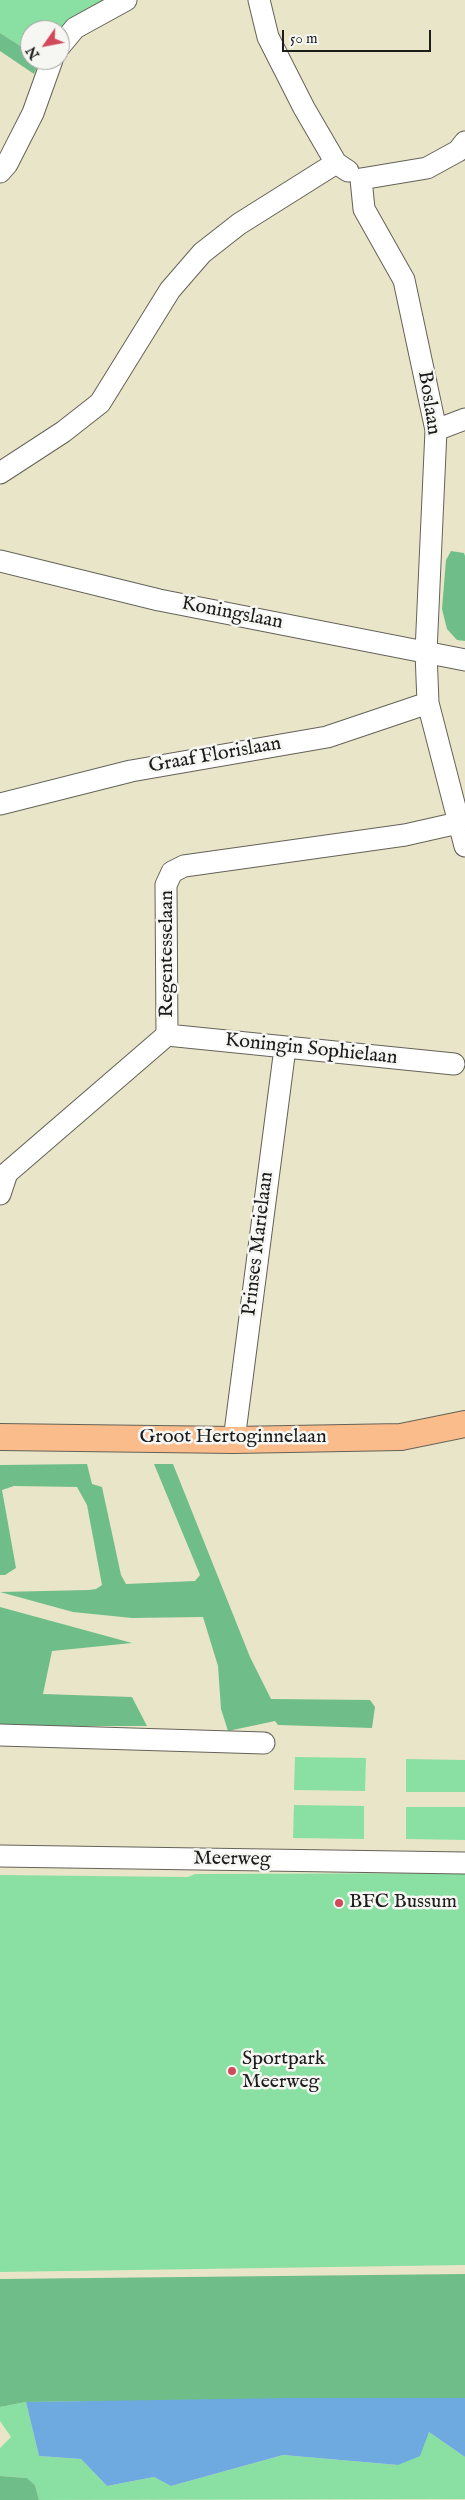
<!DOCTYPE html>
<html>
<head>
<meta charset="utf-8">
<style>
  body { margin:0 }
  #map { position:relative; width:465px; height:2500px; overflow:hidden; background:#e9e5c8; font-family:"IM FELL English",serif }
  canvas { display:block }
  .north { position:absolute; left:20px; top:20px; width:50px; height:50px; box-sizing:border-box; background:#f6f6f2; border:1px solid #9f9f9c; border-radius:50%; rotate:237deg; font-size:14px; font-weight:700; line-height:20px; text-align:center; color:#1c1c1c }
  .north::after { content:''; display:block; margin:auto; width:18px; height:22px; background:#d1495b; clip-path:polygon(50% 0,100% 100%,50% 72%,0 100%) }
  .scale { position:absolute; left:282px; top:30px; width:149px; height:22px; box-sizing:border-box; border:2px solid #1c1c1c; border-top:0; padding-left:6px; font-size:15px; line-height:18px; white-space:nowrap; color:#1c1c1c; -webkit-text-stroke:4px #f6f6f2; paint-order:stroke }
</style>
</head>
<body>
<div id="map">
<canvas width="465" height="2500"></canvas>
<div class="north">N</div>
<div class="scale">50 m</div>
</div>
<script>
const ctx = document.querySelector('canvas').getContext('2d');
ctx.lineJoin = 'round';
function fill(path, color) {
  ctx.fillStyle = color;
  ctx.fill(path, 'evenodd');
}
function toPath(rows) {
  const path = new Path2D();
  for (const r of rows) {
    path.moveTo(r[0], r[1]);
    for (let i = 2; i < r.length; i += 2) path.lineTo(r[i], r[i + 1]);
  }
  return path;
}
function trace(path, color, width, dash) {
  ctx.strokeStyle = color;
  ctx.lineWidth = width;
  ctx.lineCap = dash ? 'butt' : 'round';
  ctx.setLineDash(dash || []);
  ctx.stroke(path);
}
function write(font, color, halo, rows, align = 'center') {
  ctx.font = font + ' "IM FELL English",serif';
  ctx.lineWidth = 5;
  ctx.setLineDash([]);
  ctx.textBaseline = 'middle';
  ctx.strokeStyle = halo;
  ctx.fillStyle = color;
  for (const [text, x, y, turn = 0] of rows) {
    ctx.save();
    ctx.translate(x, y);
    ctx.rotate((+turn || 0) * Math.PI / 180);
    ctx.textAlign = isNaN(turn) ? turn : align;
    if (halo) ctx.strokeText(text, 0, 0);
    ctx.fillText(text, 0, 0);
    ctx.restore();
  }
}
fill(toPath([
  [0,0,105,0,57,30,30,30,30,52,0,33],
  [295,1757,366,1758,365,1791,294,1790],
  [406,1759,465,1760,465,1792,406,1792],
  [294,1805,364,1806,364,1839,293,1838],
  [406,1807,465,1807,465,1840,406,1839],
  [465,1873,465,2265,0,2272,0,1875,188,1877,195,1874],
  [26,2402,39,2456,81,2459,107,2486,154,2477,171,2486,283,2455,398,2465,429,2432,465,2457,465,2499,39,2500,35,2485,27,2478,0,2476,0,2448,11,2437,0,2421,0,2407]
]), '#8ae0a3');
fill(toPath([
  [0,33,30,52,30,60,40,60,34,74,0,51],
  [451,551,464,553,465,556,465,641,457,640,447,629,442,609,446,560],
  [87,1464,92,1484,102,1487,121,1575,126,1584,195,1581,200,1575,154,1464,173,1464,250,1657,271,1699,370,1700,375,1707,372,1728,278,1725,275,1721,228,1731,221,1709,218,1666,203,1617,132,1618,73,1612,0,1592,89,1590,96,1589,102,1585,87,1505,77,1487,14,1486,2,1490,16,1568,5,1575,0,1575,0,1465],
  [0,1607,132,1643,52,1651,43,1694,132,1697,147,1726,0,1726],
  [465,2274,465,2398,26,2402,0,2407,0,2279],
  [0,2476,27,2478,35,2485,39,2500,0,2500]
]), '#6fbe89');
fill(toPath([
  [286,2398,465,2398,465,2457,429,2432,420,2456,398,2465,283,2455,171,2486,154,2477,107,2486,81,2459,39,2456,26,2402]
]), '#6eaadf');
const minor = toPath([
  [259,0,268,37,304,108,336,163,348,171],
  [60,46,75,28,126,0],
  [0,172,7,164,33,113,52,60],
  [361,179,364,209,404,280,436,430,426,652,428,703,465,846],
  [361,179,427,168,458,151,465,142],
  [436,430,465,419],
  [0,473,63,432,100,403,170,290,202,253,239,224,336,163],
  [0,561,159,600,465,660],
  [0,804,131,771,327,737,428,703],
  [167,1035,454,1064],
  [0,1194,7,1173,167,1035,166,885,172,872,184,866,405,835,458,823],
  [234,1440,285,1048],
  [0,1735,264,1743],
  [0,1856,465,1863]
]);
const major = toPath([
  [0,1437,234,1440,401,1437,465,1424]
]);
trace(minor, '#646258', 23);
trace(major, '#646258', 28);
trace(minor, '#fff', 21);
trace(major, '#fabc8b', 26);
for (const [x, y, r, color] of [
  [339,1903,5,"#d1495b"],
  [232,2071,5,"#d1495b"]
]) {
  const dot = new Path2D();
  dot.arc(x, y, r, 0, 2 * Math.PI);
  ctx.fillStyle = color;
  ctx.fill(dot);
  trace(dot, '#f6f6f2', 2);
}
write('20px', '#1c1c1c', '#f6f6f2', [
  ["Boslaan",428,403,81],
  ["Koningslaan",232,614,11],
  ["Graaf Florislaan",215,756,-10],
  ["Regentesselaan",168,954,-90],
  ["Koningin Sophielaan",311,1050,6],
  ["Prinses Marielaan",259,1244,-83],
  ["Groot Hertoginnelaan",233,1438],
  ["Meerweg",232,1860,1]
]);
write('20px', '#1c1c1c', '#f6f6f2', [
  ["BFC Bussum",349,1903],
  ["Sportpark",242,2060],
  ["Meerweg",242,2083]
], 'left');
</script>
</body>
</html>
